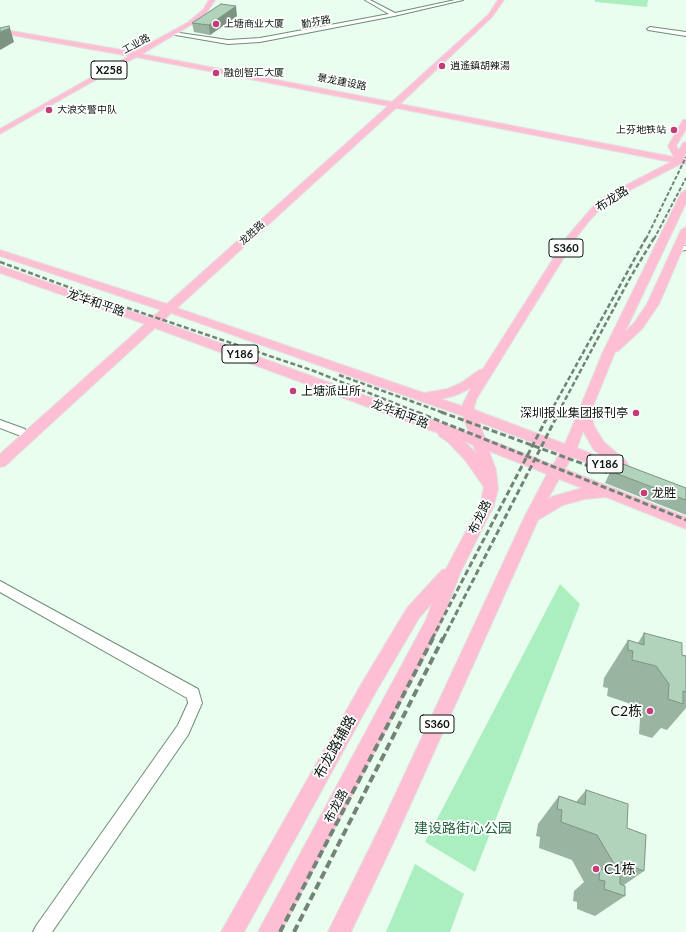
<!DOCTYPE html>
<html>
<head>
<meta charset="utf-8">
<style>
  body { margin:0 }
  canvas { display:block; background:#eafeef }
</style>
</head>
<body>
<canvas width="686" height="932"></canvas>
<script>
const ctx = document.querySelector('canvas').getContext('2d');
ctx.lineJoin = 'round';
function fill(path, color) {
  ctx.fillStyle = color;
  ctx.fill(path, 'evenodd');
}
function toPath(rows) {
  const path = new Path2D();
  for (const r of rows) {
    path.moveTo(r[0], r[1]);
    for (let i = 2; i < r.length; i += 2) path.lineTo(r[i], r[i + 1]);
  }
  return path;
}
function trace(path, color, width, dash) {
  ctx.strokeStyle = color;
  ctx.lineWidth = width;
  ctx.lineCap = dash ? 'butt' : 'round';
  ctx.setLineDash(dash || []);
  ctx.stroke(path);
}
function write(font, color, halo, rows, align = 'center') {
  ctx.font = font + ' Lato,"Noto Sans SC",sans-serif';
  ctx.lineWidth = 3.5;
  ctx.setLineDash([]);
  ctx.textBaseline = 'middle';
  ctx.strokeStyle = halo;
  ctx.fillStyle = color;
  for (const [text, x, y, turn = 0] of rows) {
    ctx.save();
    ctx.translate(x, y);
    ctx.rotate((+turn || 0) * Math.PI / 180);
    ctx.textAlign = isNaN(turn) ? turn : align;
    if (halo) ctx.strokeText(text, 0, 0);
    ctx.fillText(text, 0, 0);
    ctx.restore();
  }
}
fill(toPath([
  [595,0,648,0,647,7,595,2],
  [560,584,580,604,475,872,425,842],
  [415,864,464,894,450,932,386,932]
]), '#abefc0');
const minor = toPath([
  [365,0,370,0,395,13,455,0,463,0,394,16,260,42,228,44,170,34,173,32,228,40,260,38,389,14,365,0],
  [650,27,686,32,686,36,648,30,647,29,650,27],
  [686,246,686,250,678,251,674,249,675,247,686,246],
  [0,420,25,429,26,432,25,435,21,436,0,428,0,420],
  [0,581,198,689,202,703,188,735,52,932,33,932,36,926,178,725,188,703,187,698,0,592,0,581]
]);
const major = toPath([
  [209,0,215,0,207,12,191,25,142,54,392,102,488,15,498,0,504,0,492,17,400,104,674,157,668,146,683,120,686,120,686,129,676,146,679,150,683,143,686,142,686,153,683,159,686,160,686,164,680,164,617,197,602,207,589,221,576,238,477,398,474,407,475,410,565,444,603,352,681,193,686,190,686,203,625,332,634,323,647,304,681,230,686,227,686,241,659,304,642,329,618,351,615,352,591,411,594,426,604,442,626,461,628,465,627,467,635,470,637,474,635,478,630,479,572,457,565,469,686,517,686,529,606,497,585,499,563,505,538,520,395,839,351,932,328,932,381,825,525,516,547,474,489,451,496,470,498,489,494,505,461,571,439,628,281,932,258,932,426,620,432,603,419,618,374,695,244,932,221,932,362,683,407,608,442,570,446,569,480,505,484,487,465,460,448,442,439,436,438,433,155,328,5,466,0,467,0,454,145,324,0,273,0,266,151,318,161,310,0,256,0,250,167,304,388,106,136,57,0,134,0,129,129,56,0,33,0,29,134,52,187,23,203,10,209,0],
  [396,108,671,162,611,193,596,203,567,237,483,369,479,370,461,383,447,389,424,393,177,308,396,108],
  [171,313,463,416,469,433,162,322,171,313],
  [471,388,462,406,441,399,454,396,471,388],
  [479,422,560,453,553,465,485,438,479,422],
  [583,431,594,450,605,459,577,448,583,431],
  [464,441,473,445,477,455,475,452,464,441],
  [559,479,582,488,554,496,548,499,559,479]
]);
trace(minor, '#6e8d77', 2);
trace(major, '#e1e3e2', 2);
fill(minor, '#fff');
fill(major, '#febfd5');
trace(toPath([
  [646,239,686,157],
  [654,239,686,178]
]), '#748378', 2, [4, 2]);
trace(toPath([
  [0,262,104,300,314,371,419,413],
  [339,375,444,413],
  [550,413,646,238],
  [558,413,630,278,654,238]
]), '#748378', 2.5, [5, 2.5]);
trace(toPath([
  [417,412,686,520],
  [441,412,619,477],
  [432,639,550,412],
  [443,639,559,412]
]), '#748378', 3, [6, 3]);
trace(toPath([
  [280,932,433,638],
  [294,932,443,638]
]), '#748378', 4, [8, 4]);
fill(toPath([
  [237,16,210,35,194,32,192,23],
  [615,461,686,488,686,515,605,483],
  [644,633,682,655,686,656,686,708,667,730,661,728,652,738,639,734,640,719,628,703,607,696,608,688,603,687,604,678,628,640,638,643],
  [586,790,627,828,644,871,624,885,625,896,595,916,577,909,577,902,573,901,574,891,584,882,572,860,539,848,540,837,536,836,538,824,559,796,576,802]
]), '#99b5a1');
fill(toPath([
  [236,6,237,16,210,35,209,25],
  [10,28,14,42,0,50,0,32]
]), '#7d9483');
const building = toPath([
  [221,4,236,6,209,25,192,23,221,4],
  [9,26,10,28,0,32,0,28,9,26],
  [615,461,686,488,686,500,610,471,615,461],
  [644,633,682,643,682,655,686,656,686,692,683,691,683,704,668,699,669,684,656,666,632,660,633,651,628,650,628,640,644,645,644,633],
  [586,790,628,804,627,828,646,835,644,871,621,862,620,874,597,835,561,822,562,810,557,809,559,796,585,805,586,790],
  [600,869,620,876,620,884,625,886,625,896,604,889,605,881,599,880,600,869]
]);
fill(building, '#b2d3bb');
trace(building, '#7d9483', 1);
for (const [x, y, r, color] of [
  [216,24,4,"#c43c77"],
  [442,66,4,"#c43c77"],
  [216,73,4,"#c43c77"],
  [49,110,4,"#c43c77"],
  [674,130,4,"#c43c77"],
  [293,391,4,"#c43c77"],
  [636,413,4,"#c43c77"],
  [644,493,4,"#c43c77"],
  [650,711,4,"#c43c77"],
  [596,869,4,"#c43c77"]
]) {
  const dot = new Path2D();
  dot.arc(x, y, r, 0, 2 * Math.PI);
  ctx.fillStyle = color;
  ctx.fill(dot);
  trace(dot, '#fff', 1.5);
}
write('10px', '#09150d', '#fff', [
  ["勤芬路",316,22,-11],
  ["工业路",136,44,-29],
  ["景龙建设路",342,82,11],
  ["龙胜路",252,233,-42]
]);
write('10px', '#09150d', '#fff', [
  ["上塘商业大厦",224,24],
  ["逍遙鎮胡辣湯",450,66],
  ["融创智汇大厦",224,73],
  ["大浪交警中队",57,110],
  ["上芬地铁站",666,130,"right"]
], 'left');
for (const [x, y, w] of [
  [109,70,36],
  [566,248,34],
  [240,354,36],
  [605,464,36],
  [437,724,34]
]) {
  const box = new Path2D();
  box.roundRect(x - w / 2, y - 9, w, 18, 3);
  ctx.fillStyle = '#fff';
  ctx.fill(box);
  trace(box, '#09150d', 1);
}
write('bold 11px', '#09150d', null, [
  ["X258",109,70],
  ["S360",566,248],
  ["Y186",240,354],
  ["Y186",605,464],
  ["S360",437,724]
]);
write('12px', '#09150d', '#fff', [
  ["布龙路",612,199,-33],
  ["龙华和平路",96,303,19],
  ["龙华和平路",400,414,21],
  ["布龙路",480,517,-64],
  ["布龙路",336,806,-62]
]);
write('12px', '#09150d', '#fff', [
  ["上塘派出所",301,391],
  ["深圳报业集团报刊亭",628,413,"right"],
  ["龙胜",652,493]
], 'left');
write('14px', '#09150d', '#fff', [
  ["C2栋",642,711],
  ["C1栋",604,869,"left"]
], 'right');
write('14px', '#09150d', '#fff', [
  ["布龙路辅路",335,747,-61]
]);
write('14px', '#24643d', '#fff', [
  ["建设路街心公园",463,828]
]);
</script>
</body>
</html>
